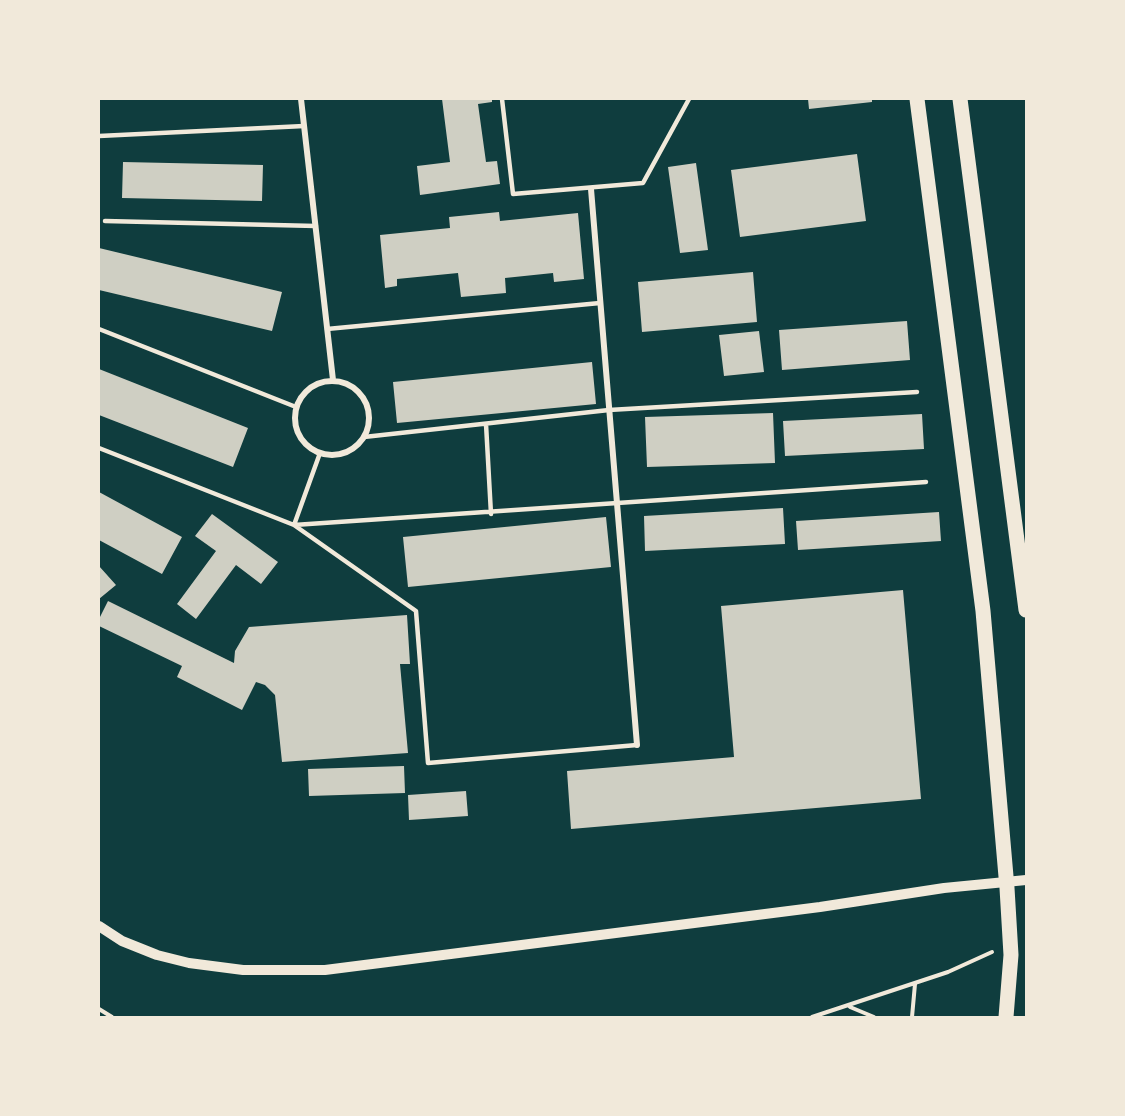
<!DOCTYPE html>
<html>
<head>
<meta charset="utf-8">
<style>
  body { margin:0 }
  #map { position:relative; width:1125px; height:1116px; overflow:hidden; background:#0f3d3e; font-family:Barlow,sans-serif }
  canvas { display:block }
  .frame { position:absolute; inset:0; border:100px solid #f1e9da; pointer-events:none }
</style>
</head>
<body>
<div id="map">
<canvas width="1125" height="1116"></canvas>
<div class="frame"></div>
</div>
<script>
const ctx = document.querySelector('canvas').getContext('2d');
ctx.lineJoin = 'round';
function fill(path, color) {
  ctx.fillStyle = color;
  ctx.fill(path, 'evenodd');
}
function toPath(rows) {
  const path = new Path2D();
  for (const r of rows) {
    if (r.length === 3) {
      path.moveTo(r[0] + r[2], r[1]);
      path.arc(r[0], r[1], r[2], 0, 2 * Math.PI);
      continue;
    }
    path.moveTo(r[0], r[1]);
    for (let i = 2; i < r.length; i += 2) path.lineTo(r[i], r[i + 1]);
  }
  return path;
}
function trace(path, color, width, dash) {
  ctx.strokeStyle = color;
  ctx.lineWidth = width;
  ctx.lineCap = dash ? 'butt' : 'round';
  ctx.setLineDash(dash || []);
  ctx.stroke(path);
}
fill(toPath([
  [442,99,492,99,492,102,478,104,486,162,497,161,500,184,420,195,417,166,450,162],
  [808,99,872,99,872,102,809,109],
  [857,154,866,221,740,237,731,170],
  [123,162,263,165,262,201,122,198],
  [696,163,708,250,680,253,668,167],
  [499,212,500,221,578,213,584,279,554,282,553,273,505,278,506,293,461,297,458,273,397,279,397,286,385,288,380,235,450,228,449,217],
  [99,248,282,292,272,331,99,290],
  [753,272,757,322,642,332,638,282],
  [907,321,910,360,782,370,779,330],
  [759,331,764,372,724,376,719,335],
  [592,362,596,404,397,423,393,382],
  [99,369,248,428,233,467,99,415],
  [773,413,775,463,647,467,645,417],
  [922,414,924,449,785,456,783,421],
  [99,492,182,537,162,574,99,540],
  [783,508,785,544,645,551,644,516],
  [939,512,941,541,798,550,796,521],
  [212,514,278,562,261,584,236,565,196,619,177,604,216,551,195,536],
  [606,517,611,567,408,587,403,537],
  [99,566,116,585,99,599],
  [903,590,921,799,571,829,567,771,734,757,721,606],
  [108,601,234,663,235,651,249,627,407,615,410,664,400,664,408,753,282,762,275,695,265,685,256,682,242,710,177,677,182,666,99,626,99,619],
  [404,766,405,793,309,796,308,769],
  [466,791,468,816,409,820,408,795]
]), '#cfcfc3');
trace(toPath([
  [850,1007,874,1017],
  [99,1009,112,1017],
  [812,1017,948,972,992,952],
  [912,1017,915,984]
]), '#f1e9da', 4);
trace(toPath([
  [502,99,513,194,643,183,689,99],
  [99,136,304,126],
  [105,221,316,226],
  [99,329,296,407],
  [327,329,600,303],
  [486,424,491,514],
  [364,437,609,410,917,392],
  [99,448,294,525,320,453],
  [294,525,926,482],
  [294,525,416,611,428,763,637,745]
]), '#f1e9da', 4.5);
trace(toPath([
  [301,99,333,380],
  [591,189,637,745],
  [332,418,37]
]), '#f1e9da', 6);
trace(toPath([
  [99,926,122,941,157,955,189,963,243,970,325,970,820,907,944,888,1026,880]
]), '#f1e9da', 10);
trace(toPath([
  [917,99,983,611,1007,888,1011,955,1006,1017],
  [960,99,1026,610]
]), '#f1e9da', 15);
</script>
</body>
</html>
